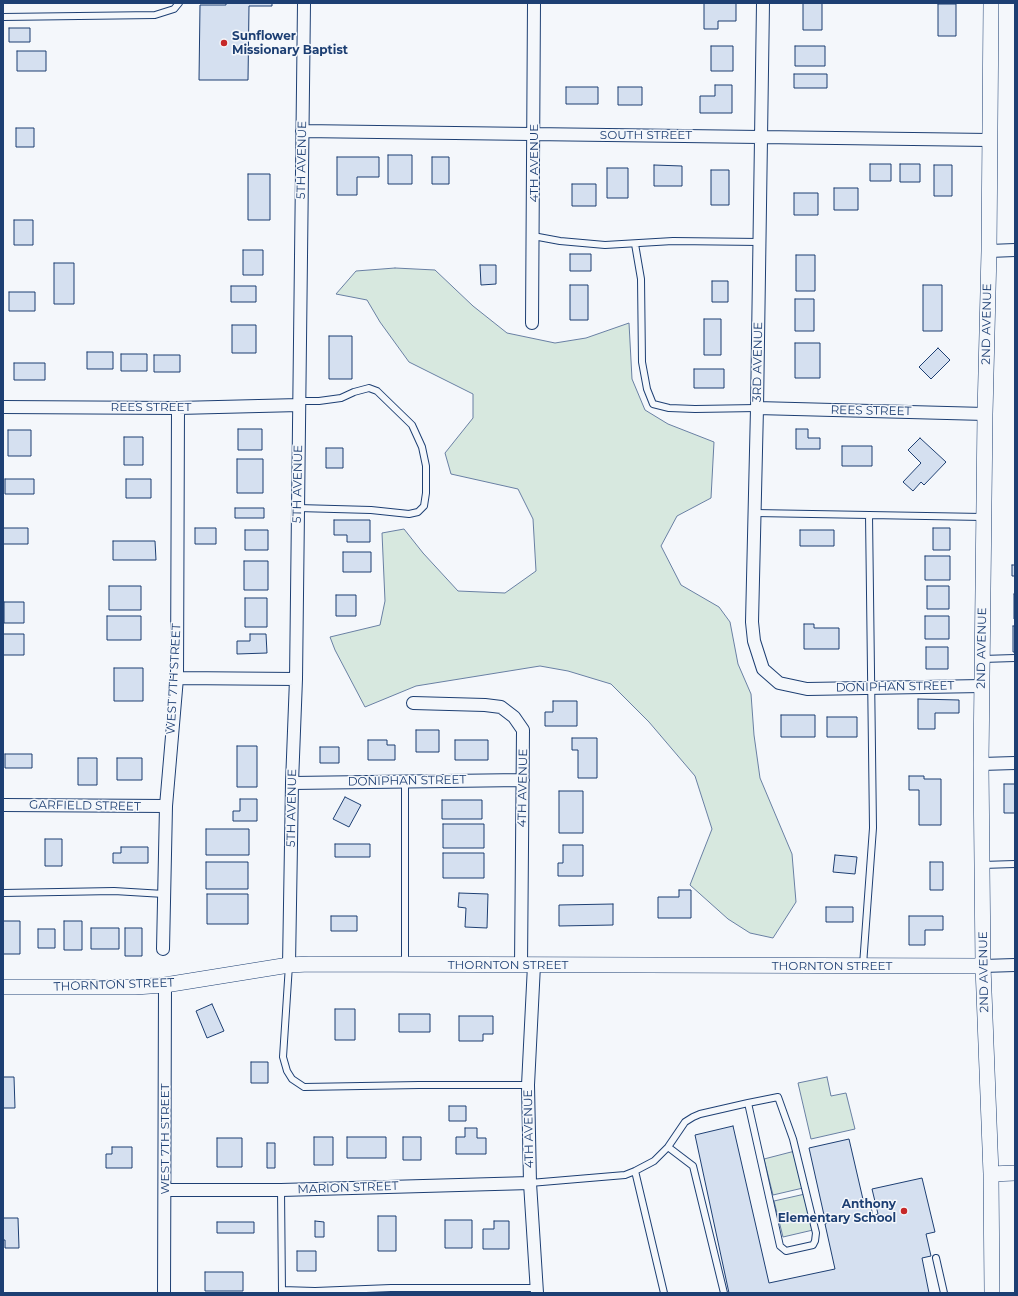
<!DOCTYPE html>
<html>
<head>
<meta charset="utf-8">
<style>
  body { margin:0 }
  #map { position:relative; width:1018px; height:1296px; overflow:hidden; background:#f4f7fb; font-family:Montserrat,sans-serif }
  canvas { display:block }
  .frame { position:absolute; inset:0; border:4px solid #1d3f73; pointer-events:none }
</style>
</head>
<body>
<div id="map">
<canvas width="1018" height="1296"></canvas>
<div class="frame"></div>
</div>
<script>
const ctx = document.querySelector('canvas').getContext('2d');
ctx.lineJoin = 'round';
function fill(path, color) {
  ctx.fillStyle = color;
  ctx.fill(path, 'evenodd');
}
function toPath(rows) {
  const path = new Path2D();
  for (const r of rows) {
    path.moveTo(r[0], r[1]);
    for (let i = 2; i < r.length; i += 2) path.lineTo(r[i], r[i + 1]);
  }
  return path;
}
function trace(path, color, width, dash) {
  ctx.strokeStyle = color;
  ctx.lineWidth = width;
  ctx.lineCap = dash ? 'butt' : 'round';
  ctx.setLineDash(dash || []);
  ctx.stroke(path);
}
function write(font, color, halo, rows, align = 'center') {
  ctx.font = font + ' Montserrat,sans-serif';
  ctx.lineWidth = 3;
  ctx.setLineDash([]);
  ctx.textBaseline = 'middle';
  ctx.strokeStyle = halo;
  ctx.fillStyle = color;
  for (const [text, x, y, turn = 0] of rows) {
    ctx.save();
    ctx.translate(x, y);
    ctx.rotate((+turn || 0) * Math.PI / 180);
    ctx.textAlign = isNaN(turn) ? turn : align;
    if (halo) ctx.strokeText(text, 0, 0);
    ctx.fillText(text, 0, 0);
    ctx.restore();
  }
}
const green = toPath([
  [395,268,435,270,473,306,507,333,555,343,586,338,629,323,632,379,645,410,668,424,714,442,711,498,677,516,661,546,681,585,719,607,730,622,738,664,751,694,754,735,760,778,792,854,796,902,773,938,750,933,728,919,690,885,712,829,695,776,649,722,611,684,568,671,540,666,416,686,365,707,335,650,330,637,380,625,385,601,382,533,404,529,423,553,458,591,505,593,536,571,533,519,518,489,451,474,445,453,473,418,473,394,409,362,380,322,367,300,336,294,356,271,395,268],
  [827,1077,831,1096,846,1093,855,1129,811,1139,798,1083,827,1077],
  [795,1151,803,1188,773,1195,764,1159,795,1151],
  [805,1194,813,1230,783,1237,774,1201,805,1194]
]);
fill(green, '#d7e8df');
trace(green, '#687fa3', 1);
const building = toPath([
  [226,3,272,3,272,6,249,6,248,80,199,80,200,5,226,5,226,3],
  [704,3,736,3,736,21,718,21,718,29,704,29,704,3],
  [803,3,822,3,822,30,803,30,803,3],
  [938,4,956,4,956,36,938,36,938,4],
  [9,28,30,28,30,42,9,42,9,28],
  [711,46,733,46,733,71,711,71,711,46],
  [795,46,825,46,825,66,795,66,795,46],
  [17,51,46,51,46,71,17,71,17,51],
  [794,74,827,74,827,88,794,88,794,74],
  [715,85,732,85,732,113,700,113,700,96,715,96,715,85],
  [566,87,598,87,598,104,566,104,566,87],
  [618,87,642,87,642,105,618,105,618,87],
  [16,128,34,128,34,147,16,147,16,128],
  [388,155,412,155,412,184,388,184,388,155],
  [337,157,379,157,379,177,357,177,357,195,337,195,337,157],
  [432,157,449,157,449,184,432,184,432,157],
  [870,164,891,164,891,181,870,181,870,164],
  [900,164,920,164,920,182,900,182,900,164],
  [654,165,682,166,682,186,654,186,654,165],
  [934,165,952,165,952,196,934,196,934,165],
  [607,168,628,168,628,198,607,198,607,168],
  [711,170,729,170,729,205,711,205,711,170],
  [248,174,270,174,270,220,248,220,248,174],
  [572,184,596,184,596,206,572,206,572,184],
  [834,188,858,188,858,210,834,210,834,188],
  [794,193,818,193,818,215,794,215,794,193],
  [14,220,33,220,33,245,14,245,14,220],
  [243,250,263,250,263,275,243,275,243,250],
  [570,254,591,254,591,271,570,271,570,254],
  [796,255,815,255,815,291,796,291,796,255],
  [54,263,74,263,74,304,54,304,54,263],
  [480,265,496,265,496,284,481,285,480,265],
  [712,281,728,281,728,302,712,302,712,281],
  [570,285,588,285,588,320,570,320,570,285],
  [923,285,942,285,942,331,923,331,923,285],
  [231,286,256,286,256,302,231,302,231,286],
  [9,292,35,292,35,311,9,311,9,292],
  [795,299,814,299,814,331,795,331,795,299],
  [704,319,721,319,721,355,704,355,704,319],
  [232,325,256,325,256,353,232,353,232,325],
  [329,336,352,336,352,379,329,379,329,336],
  [795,343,820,343,820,378,795,378,795,343],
  [938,348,950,360,931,379,919,367,938,348],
  [87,352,113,352,113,369,87,369,87,352],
  [121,354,147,354,147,371,121,371,121,354],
  [154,355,180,355,180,372,154,372,154,355],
  [14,363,45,363,45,380,14,380,14,363],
  [694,369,724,369,724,388,694,388,694,369],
  [238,429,262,429,262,450,238,450,238,429],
  [796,429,808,429,808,438,820,438,820,449,796,449,796,429],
  [8,430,31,430,31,456,8,456,8,430],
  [124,437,143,437,143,465,124,465,124,437],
  [920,438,946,462,924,485,921,482,913,491,903,482,921,463,908,450,920,438],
  [842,446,872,446,872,466,842,466,842,446],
  [326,448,343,448,343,468,326,468,326,448],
  [237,459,263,459,263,493,237,493,237,459],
  [5,479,34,479,34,494,5,494,5,479],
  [126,479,151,479,151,498,126,498,126,479],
  [235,508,264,508,264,518,235,518,235,508],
  [334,520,370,520,370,542,347,542,347,535,334,535,334,520],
  [3,528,28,528,28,544,3,544,3,528],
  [195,528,216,528,216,544,195,544,195,528],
  [933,528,950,528,950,550,933,550,933,528],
  [245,530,268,530,268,550,245,550,245,530],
  [800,530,834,530,834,546,800,546,800,530],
  [113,541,155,541,156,560,113,560,113,541],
  [343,552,371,552,371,572,343,572,343,552],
  [925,556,950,556,950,580,925,580,925,556],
  [244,561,268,561,268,590,244,590,244,561],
  [1012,565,1015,565,1015,576,1012,576,1012,565],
  [109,586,141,586,141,610,109,610,109,586],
  [927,586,949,586,949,609,927,609,927,586],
  [1014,594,1015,594,1015,619,1014,619,1014,594],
  [336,595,356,595,356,616,336,616,336,595],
  [245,598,267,598,267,627,245,627,245,598],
  [4,602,24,602,24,623,4,623,4,602],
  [107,616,141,616,141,640,107,640,107,616],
  [925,616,949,616,949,639,925,639,925,616],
  [804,624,814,624,814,628,839,628,839,649,804,649,804,624],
  [1013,626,1015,626,1015,652,1013,652,1013,626],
  [3,634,24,634,24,655,3,655,3,634],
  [250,634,266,634,267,653,237,654,237,641,250,641,250,634],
  [926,647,948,647,948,669,926,669,926,647],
  [114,668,143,668,143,701,114,701,114,668],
  [918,699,959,700,959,713,935,713,935,729,918,729,918,699],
  [553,701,577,701,577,726,545,726,545,712,553,712,553,701],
  [781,715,815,715,815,737,781,737,781,715],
  [827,717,857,717,857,737,827,737,827,717],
  [416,730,439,730,439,752,416,752,416,730],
  [572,738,597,738,597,778,578,778,578,750,572,750,572,738],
  [368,740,387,740,387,745,395,745,395,760,368,760,368,740],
  [455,740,488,740,488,760,455,760,455,740],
  [237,746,257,746,257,787,237,787,237,746],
  [320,747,339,747,339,763,320,763,320,747],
  [5,754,32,754,32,768,5,768,5,754],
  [78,758,97,758,97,785,78,785,78,758],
  [117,758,142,758,142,780,117,780,117,758],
  [909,776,924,776,924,779,941,779,941,825,919,825,919,790,909,790,909,776],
  [1004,784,1015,784,1015,813,1004,813,1004,784],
  [559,791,583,791,583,833,559,833,559,791],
  [345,797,361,805,349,827,333,819,345,797],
  [240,799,257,799,257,821,233,821,233,811,240,811,240,799],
  [442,800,482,800,482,819,442,819,442,800],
  [443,824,484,824,484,848,443,848,443,824],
  [206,829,249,829,249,855,206,855,206,829],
  [45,839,62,839,62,866,45,866,45,839],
  [335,844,370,844,370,857,335,857,335,844],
  [563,845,583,845,583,876,558,876,558,863,563,863,563,845],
  [121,847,148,847,148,863,113,863,113,853,121,853,121,847],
  [443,853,484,853,484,878,443,878,443,853],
  [835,855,857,857,855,874,833,872,835,855],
  [206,862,248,862,248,889,206,889,206,862],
  [930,862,943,862,943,890,930,890,930,862],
  [679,890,691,890,691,918,658,918,658,897,679,897,679,890],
  [459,893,488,894,487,928,465,927,466,908,458,907,459,893],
  [207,894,248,894,248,924,207,924,207,894],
  [613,904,613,925,559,926,559,905,613,904],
  [826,907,853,907,853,922,826,922,826,907],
  [331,916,357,916,357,931,331,931,331,916],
  [909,916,943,916,943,930,925,930,925,945,909,945,909,916],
  [3,921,20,921,20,954,3,954,3,921],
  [64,921,82,921,82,950,64,950,64,921],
  [91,928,119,928,119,949,91,949,91,928],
  [125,928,142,928,142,956,125,956,125,928],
  [38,929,55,929,55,948,38,948,38,929],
  [212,1004,224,1031,207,1038,196,1011,212,1004],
  [335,1009,355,1009,355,1040,335,1040,335,1009],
  [399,1014,430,1014,430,1032,399,1032,399,1014],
  [459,1016,493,1016,493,1034,483,1034,483,1041,459,1041,459,1016],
  [251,1062,268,1062,268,1083,251,1083,251,1062],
  [3,1077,14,1077,15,1108,3,1108,3,1077],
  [449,1106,466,1106,466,1121,449,1121,449,1106],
  [733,1126,769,1283,835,1269,825,1224,826,1224,809,1148,849,1139,865,1208,871,1207,873,1216,878,1214,872,1189,922,1178,935,1232,926,1234,931,1256,922,1258,929,1293,729,1293,695,1135,733,1126],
  [465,1128,477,1128,477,1138,486,1138,486,1154,456,1154,456,1137,465,1137,465,1128],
  [314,1137,333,1137,333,1165,314,1165,314,1137],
  [347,1137,386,1137,386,1158,347,1158,347,1137],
  [403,1137,421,1137,421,1160,403,1160,403,1137],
  [217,1138,242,1138,242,1167,217,1167,217,1138],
  [267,1143,275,1143,275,1168,267,1168,267,1143],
  [112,1147,132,1147,132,1168,106,1168,106,1154,112,1154,112,1147],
  [378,1216,396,1216,396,1251,378,1251,378,1216],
  [3,1218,18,1218,19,1248,5,1248,5,1240,3,1240,3,1218],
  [445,1220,472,1220,472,1248,445,1248,445,1220],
  [315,1221,324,1222,324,1237,315,1237,315,1221],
  [494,1221,509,1221,509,1249,483,1249,483,1229,494,1229,494,1221],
  [217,1222,254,1222,254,1233,217,1233,217,1222],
  [297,1251,316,1251,316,1271,297,1271,297,1251],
  [205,1272,243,1272,243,1291,205,1291,205,1272]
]);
fill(building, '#d5e0f0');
trace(building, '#1d3f73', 1);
const service = toPath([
  [3,17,155,15,174,9,179,3],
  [533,236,560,241,605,245,673,241,760,242],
  [635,244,641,279,642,362,647,389,653,404,669,408,695,409,757,408],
  [298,508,371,510,409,514,418,512,424,506,426,493,426,466,422,447,412,425,377,391,369,388,354,392,341,398,319,401,299,401],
  [755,513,983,517],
  [982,659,1015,658],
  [982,865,1015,864],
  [3,893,114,891,164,894],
  [405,964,405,781],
  [289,965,283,1057,287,1071,292,1079,304,1087,419,1085,528,1085],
  [863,965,873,828,869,515],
  [668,1147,693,1166,724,1293],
  [635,1171,664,1293],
  [530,1183,625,1175,635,1171,654,1161,668,1147,685,1122,693,1117,700,1114,748,1103,778,1097,793,1139,816,1233,815,1241,813,1245,786,1251,780,1246,748,1103],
  [281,1190,282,1292],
  [936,1258,944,1293],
  [282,1290,315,1291,391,1288,538,1288]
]);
const minor = toPath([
  [763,3,757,408,752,622,754,641,763,669,779,683,807,689,982,686],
  [302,131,989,140],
  [989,251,1015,250],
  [532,323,534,3],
  [3,407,178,408,299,405],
  [757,408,985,414],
  [177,678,296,679],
  [413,703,485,705,501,707,514,717,523,730,521,965],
  [981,764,1015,763],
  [292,783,523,780],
  [3,805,166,806],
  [163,949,166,806,177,678,178,408],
  [289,965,292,783,296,679,304,3],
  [534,965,528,1085,530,1183,537,1293],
  [983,966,1015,965],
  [165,1190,281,1190,530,1183],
  [164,1293,165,985]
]);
const tertiary = toPath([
  [991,3,989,251,985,414,981,764,983,966,991,1174,992,1293],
  [3,987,135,987,165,985,289,965,309,964,983,966],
  [991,1174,1015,1173]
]);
trace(service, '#1d3f73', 8);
trace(minor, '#1d3f73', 14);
trace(tertiary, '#1d3f73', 16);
trace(service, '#f4f7fb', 6);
trace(minor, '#f4f7fb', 12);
trace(tertiary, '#f4f7fb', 15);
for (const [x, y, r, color] of [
  [224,43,4,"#c62828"],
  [904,1211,4,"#c62828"]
]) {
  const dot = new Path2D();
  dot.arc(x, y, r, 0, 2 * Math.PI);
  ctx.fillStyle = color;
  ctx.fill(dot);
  trace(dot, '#f4f7fb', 1.5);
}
write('bold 12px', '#1d3f73', '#f4f7fb', [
  ["Sunflower",232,36],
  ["Missionary Baptist",232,50],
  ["Anthony",896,1204,"right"],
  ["Elementary School",896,1218,"right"]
], 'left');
write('12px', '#1d3f73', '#f4f7fb', [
  ["SOUTH STREET",646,135],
  ["5TH AVENUE",302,160,-89],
  ["4TH AVENUE",534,163,-90],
  ["2ND AVENUE",987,324,-89],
  ["3RD AVENUE",758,362,-89],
  ["REES STREET",151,407],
  ["REES STREET",871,411,1],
  ["5TH AVENUE",298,484,-89],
  ["2ND AVENUE",982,648,-89],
  ["WEST 7TH STREET",174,679,-87],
  ["DONIPHAN STREET",895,687,-1],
  ["DONIPHAN STREET",407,781,-1],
  ["4TH AVENUE",523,788,-89],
  ["GARFIELD STREET",85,806,1],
  ["5TH AVENUE",292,808,-89],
  ["THORNTON STREET",508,965],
  ["THORNTON STREET",832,966],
  ["2ND AVENUE",984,972,-91],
  ["THORNTON STREET",114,985,-2],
  ["4TH AVENUE",529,1129,-91],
  ["WEST 7TH STREET",165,1139,-90],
  ["MARION STREET",348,1188,-2]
]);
</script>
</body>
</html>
